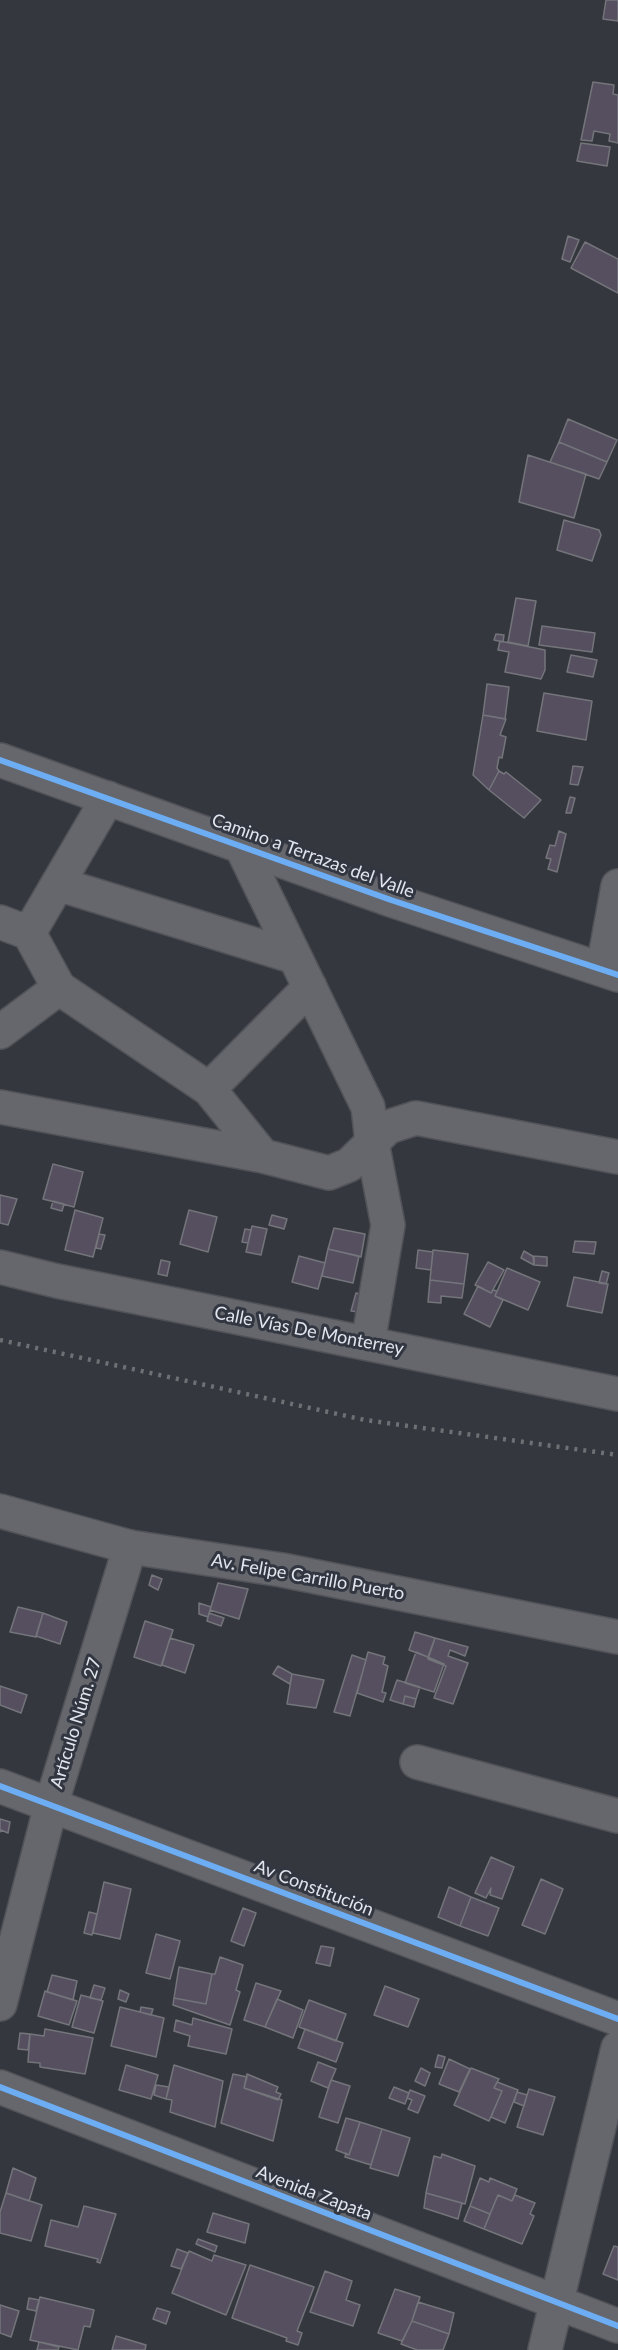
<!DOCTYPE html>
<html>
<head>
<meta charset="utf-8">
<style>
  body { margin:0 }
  canvas { display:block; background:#34373e }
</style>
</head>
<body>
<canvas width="618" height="2350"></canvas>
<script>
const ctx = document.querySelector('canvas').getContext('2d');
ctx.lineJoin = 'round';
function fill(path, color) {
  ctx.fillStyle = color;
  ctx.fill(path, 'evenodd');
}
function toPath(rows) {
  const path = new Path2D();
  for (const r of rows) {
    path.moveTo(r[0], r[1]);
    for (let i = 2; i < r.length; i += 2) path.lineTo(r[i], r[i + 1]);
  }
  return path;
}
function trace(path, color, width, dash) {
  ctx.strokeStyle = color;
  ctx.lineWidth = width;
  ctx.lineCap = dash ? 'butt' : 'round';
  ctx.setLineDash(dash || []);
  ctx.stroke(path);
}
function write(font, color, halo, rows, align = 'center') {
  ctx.font = font + ' Lato,sans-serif';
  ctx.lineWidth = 6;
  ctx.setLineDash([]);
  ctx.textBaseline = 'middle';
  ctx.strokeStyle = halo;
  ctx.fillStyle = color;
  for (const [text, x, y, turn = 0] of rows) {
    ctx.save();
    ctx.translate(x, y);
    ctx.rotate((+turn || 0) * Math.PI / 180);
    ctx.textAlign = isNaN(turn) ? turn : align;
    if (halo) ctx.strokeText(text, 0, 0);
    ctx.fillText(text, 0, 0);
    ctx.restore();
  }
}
const building = toPath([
  [606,0,618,0,618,21,603,19,606,0],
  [593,82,614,85,613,94,618,95,618,143,609,141,610,134,594,131,592,141,581,140,593,82],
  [581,143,610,147,607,166,577,161,581,143],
  [568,236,579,240,570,262,562,259,568,236],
  [585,242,618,259,618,293,571,268,585,242],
  [568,419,617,440,607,462,559,442,568,419],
  [559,442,607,462,599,479,550,462,559,442],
  [528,455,586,474,574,518,519,502,528,455],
  [564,520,599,530,601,535,592,561,557,550,564,520],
  [516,598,536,601,528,646,508,642,516,598],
  [542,626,595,633,592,652,539,645,542,626],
  [496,634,504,635,503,642,494,640,496,634],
  [500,641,545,650,545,670,541,679,505,672,509,652,498,650,500,641],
  [571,655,597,660,593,677,567,672,571,655],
  [487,684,509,687,505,719,483,715,487,684],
  [544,693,592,701,586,740,537,731,544,693],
  [483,715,506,719,500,735,506,737,502,758,499,757,497,768,499,771,489,790,473,775,483,715],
  [573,766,583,767,578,785,570,784,573,766],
  [499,771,504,774,506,772,541,800,524,818,489,790,499,771],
  [570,797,575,798,571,813,566,813,570,797],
  [559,831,566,834,557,872,548,869,551,859,546,858,550,845,555,846,559,831],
  [53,1164,83,1172,74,1207,43,1199,53,1164],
  [0,1195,17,1199,8,1225,0,1223,0,1195],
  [53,1201,64,1204,62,1211,51,1208,53,1201],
  [75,1210,103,1218,93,1257,65,1250,75,1210],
  [189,1210,217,1217,208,1252,180,1244,189,1210],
  [272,1215,287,1219,284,1229,269,1225,272,1215],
  [252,1226,267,1229,261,1255,246,1252,252,1226],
  [334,1228,365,1234,361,1257,328,1249,334,1228],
  [245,1229,251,1230,248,1243,242,1242,245,1229],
  [99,1234,105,1235,101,1249,96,1248,99,1234],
  [575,1241,596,1242,594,1254,573,1252,575,1241],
  [328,1249,359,1256,353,1283,322,1276,328,1249],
  [418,1250,433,1252,431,1270,416,1268,418,1250],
  [433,1250,468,1254,464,1284,430,1280,433,1250],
  [524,1251,534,1257,534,1265,521,1258,524,1251],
  [299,1256,325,1263,318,1289,292,1282,299,1256],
  [533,1256,547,1257,547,1266,534,1265,533,1256],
  [161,1260,170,1262,167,1276,158,1274,161,1260],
  [488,1262,504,1270,491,1293,475,1285,488,1262],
  [507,1268,540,1282,528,1310,495,1296,507,1268],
  [602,1271,609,1273,606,1284,599,1283,602,1271],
  [574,1277,608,1284,602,1313,567,1306,574,1277],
  [430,1280,464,1284,462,1298,441,1296,441,1303,428,1302,430,1280],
  [478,1286,491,1293,493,1290,497,1291,495,1296,503,1300,490,1327,464,1314,478,1286],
  [356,1293,371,1296,367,1313,351,1311,356,1293],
  [152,1575,162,1579,158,1590,149,1585,152,1575],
  [218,1583,248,1589,239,1619,210,1610,218,1583],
  [199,1603,211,1607,208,1617,199,1614,199,1603],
  [18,1607,43,1613,36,1637,10,1632,18,1607],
  [43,1613,67,1622,60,1644,36,1636,43,1613],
  [209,1613,224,1618,221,1626,207,1621,209,1613],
  [145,1621,173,1630,161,1666,134,1657,145,1621],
  [415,1632,435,1638,428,1657,409,1650,415,1632],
  [170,1638,194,1645,185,1673,162,1665,170,1638],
  [435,1638,468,1647,465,1656,450,1650,448,1656,468,1663,453,1704,434,1698,446,1666,428,1659,435,1638],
  [368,1652,385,1657,383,1664,388,1666,382,1692,386,1693,383,1702,357,1693,368,1652],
  [416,1652,444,1664,434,1692,405,1683,416,1652],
  [352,1655,366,1660,350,1716,334,1712,352,1655],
  [278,1666,292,1674,290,1684,273,1674,278,1666],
  [292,1674,324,1680,316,1708,287,1704,292,1674],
  [397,1680,420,1687,416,1699,405,1696,403,1704,390,1700,397,1680],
  [0,1686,27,1695,21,1713,0,1705,0,1686],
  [405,1696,416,1699,414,1707,403,1704,405,1696],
  [0,1819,10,1822,8,1833,1,1830,0,1832,0,1819],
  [491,1857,514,1867,502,1899,490,1895,491,1888,486,1898,475,1893,491,1857],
  [541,1879,563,1889,545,1934,522,1925,541,1879],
  [104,1882,131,1889,120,1939,93,1933,104,1882],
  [449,1887,471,1897,460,1926,438,1917,449,1887],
  [471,1897,499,1908,488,1936,460,1926,471,1897],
  [243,1908,256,1913,244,1946,231,1941,243,1908],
  [89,1912,97,1914,92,1935,84,1933,89,1912],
  [156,1934,180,1941,170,1979,146,1973,156,1934],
  [321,1946,334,1948,330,1966,316,1963,321,1946],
  [220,1957,243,1965,236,1990,240,1992,230,2025,173,2005,174,1998,206,2004,212,1974,215,1974,220,1957],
  [179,1967,212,1974,206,2004,174,1998,179,1967],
  [52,1975,77,1981,73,2000,47,1992,52,1975],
  [256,1983,281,1991,265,2027,244,2020,256,1983],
  [94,1985,105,1988,101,2000,90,1998,94,1985],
  [385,1986,419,1999,408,2027,374,2015,385,1986],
  [120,1990,129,1994,126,2002,118,1999,120,1990],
  [45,1991,77,2001,69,2025,38,2016,45,1991],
  [81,1995,103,2001,94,2033,72,2027,81,1995],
  [277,1999,303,2010,293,2038,265,2027,277,1999],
  [309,2000,346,2014,336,2041,299,2027,309,2000],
  [120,2007,164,2018,156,2057,111,2046,120,2007],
  [141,2007,153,2009,151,2015,140,2012,141,2007],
  [193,2018,232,2029,226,2054,188,2046,190,2036,174,2031,176,2020,192,2025,193,2018],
  [45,2029,93,2038,85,2074,40,2067,40,2063,28,2062,30,2034,44,2036,45,2029],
  [305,2029,343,2043,336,2062,298,2048,305,2029],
  [20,2033,30,2034,28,2050,18,2049,20,2033],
  [438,2055,445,2057,442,2068,435,2067,438,2055],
  [449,2059,470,2069,459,2092,439,2084,449,2059],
  [318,2062,336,2069,328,2088,311,2081,318,2062],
  [126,2065,158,2075,151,2099,119,2090,126,2065],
  [174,2065,223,2081,215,2127,170,2112,172,2100,166,2099,174,2065],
  [421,2068,430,2073,425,2086,415,2081,421,2068],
  [471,2068,499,2079,494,2088,502,2091,489,2121,454,2105,471,2068],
  [233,2074,247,2077,244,2088,282,2100,273,2141,221,2123,233,2074],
  [247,2074,278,2087,276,2092,281,2094,278,2100,244,2088,247,2074],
  [331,2080,350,2086,338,2123,319,2117,331,2080],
  [497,2082,518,2090,505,2123,491,2117,502,2091,494,2088,497,2082],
  [156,2085,169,2087,166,2099,154,2095,156,2085],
  [394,2087,409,2093,405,2104,389,2098,394,2087],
  [529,2089,555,2097,543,2135,517,2127,529,2089],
  [410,2090,425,2096,418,2113,408,2109,412,2100,407,2098,410,2090],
  [517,2092,527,2095,524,2106,514,2102,517,2092],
  [346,2118,360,2122,349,2155,336,2150,346,2118],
  [360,2122,382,2129,371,2165,345,2157,346,2153,349,2155,360,2122],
  [382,2129,410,2138,398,2176,370,2168,382,2129],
  [442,2154,475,2166,465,2204,426,2193,434,2156,441,2158,442,2154],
  [13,2168,36,2178,29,2201,6,2193,13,2168],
  [480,2178,489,2182,490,2178,517,2189,512,2201,498,2195,490,2214,470,2206,480,2178],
  [6,2193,42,2205,31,2241,0,2233,0,2212,6,2193],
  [426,2193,462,2203,458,2219,424,2208,426,2193],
  [498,2195,512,2201,515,2195,535,2203,530,2214,534,2216,522,2244,484,2229,498,2195],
  [84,2206,116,2214,100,2263,97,2262,98,2259,45,2246,51,2220,78,2227,84,2206],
  [470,2206,490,2214,484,2229,464,2221,470,2206],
  [213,2213,249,2224,245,2243,207,2232,213,2213],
  [198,2239,217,2246,215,2252,196,2244,198,2239],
  [614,2246,618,2247,618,2280,603,2274,614,2246],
  [177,2249,188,2253,181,2269,171,2266,177,2249],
  [189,2251,212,2261,214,2255,246,2265,226,2315,172,2293,189,2251],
  [250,2265,314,2287,297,2331,302,2333,298,2345,286,2341,287,2338,232,2318,250,2265],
  [325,2271,352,2281,346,2300,360,2305,353,2326,310,2312,325,2271],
  [395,2289,420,2297,412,2321,402,2341,378,2333,395,2289],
  [40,2297,94,2310,90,2327,84,2326,78,2350,30,2340,40,2297],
  [29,2298,39,2300,36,2311,27,2309,29,2298],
  [418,2302,454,2313,449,2334,412,2321,418,2302],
  [0,2305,19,2311,11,2337,0,2333,0,2305],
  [157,2308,170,2312,166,2324,153,2319,157,2308],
  [412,2321,449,2334,443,2350,417,2350,401,2344,412,2321],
  [116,2336,146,2345,145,2350,112,2350,116,2336],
  [39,2342,59,2347,58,2350,37,2350,39,2342]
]);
fill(building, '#554f60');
trace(building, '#74757a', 1.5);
const street = toPath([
  [108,798,29,933,59,988,209,1089,263,1156],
  [241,846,368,1107,372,1142,388,1225,368,1343],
  [58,884,295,957],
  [0,922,29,933],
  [0,1032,59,988],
  [209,1089,310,987],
  [0,1107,263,1156,329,1173,349,1165,388,1127,416,1118,618,1157],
  [0,1267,57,1281,618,1394],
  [417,1762,618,1816],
  [0,1786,618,2019],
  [0,2004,51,1805,130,1547],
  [0,2087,618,2326],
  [545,2350,618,2048]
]);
const secondary = toPath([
  [0,760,391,900,618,975],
  [603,968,618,886],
  [0,1511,130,1547,282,1570,618,1637]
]);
trace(street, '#515359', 36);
trace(secondary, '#515359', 36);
trace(street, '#65676c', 33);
trace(secondary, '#65676c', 33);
trace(toPath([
  [0,1340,365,1420,618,1455]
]), '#6e7074', 4.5, [3, 6]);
trace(toPath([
  [0,760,391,900,618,975],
  [0,1786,618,2019],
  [0,2087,618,2326]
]), '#6dadf4', 6);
write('18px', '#e1e5ec', '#313641', [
  ["Camino a Terrazas del Valle",313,856,20],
  ["Calle Vías De Monterrey",309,1331,11],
  ["Av. Felipe Carrillo Puerto",308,1577,10],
  ["Artículo Núm. 27",76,1723,-73],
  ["Av Constitución",314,1888,21],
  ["Avenida Zapata",314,2193,21]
]);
</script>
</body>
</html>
